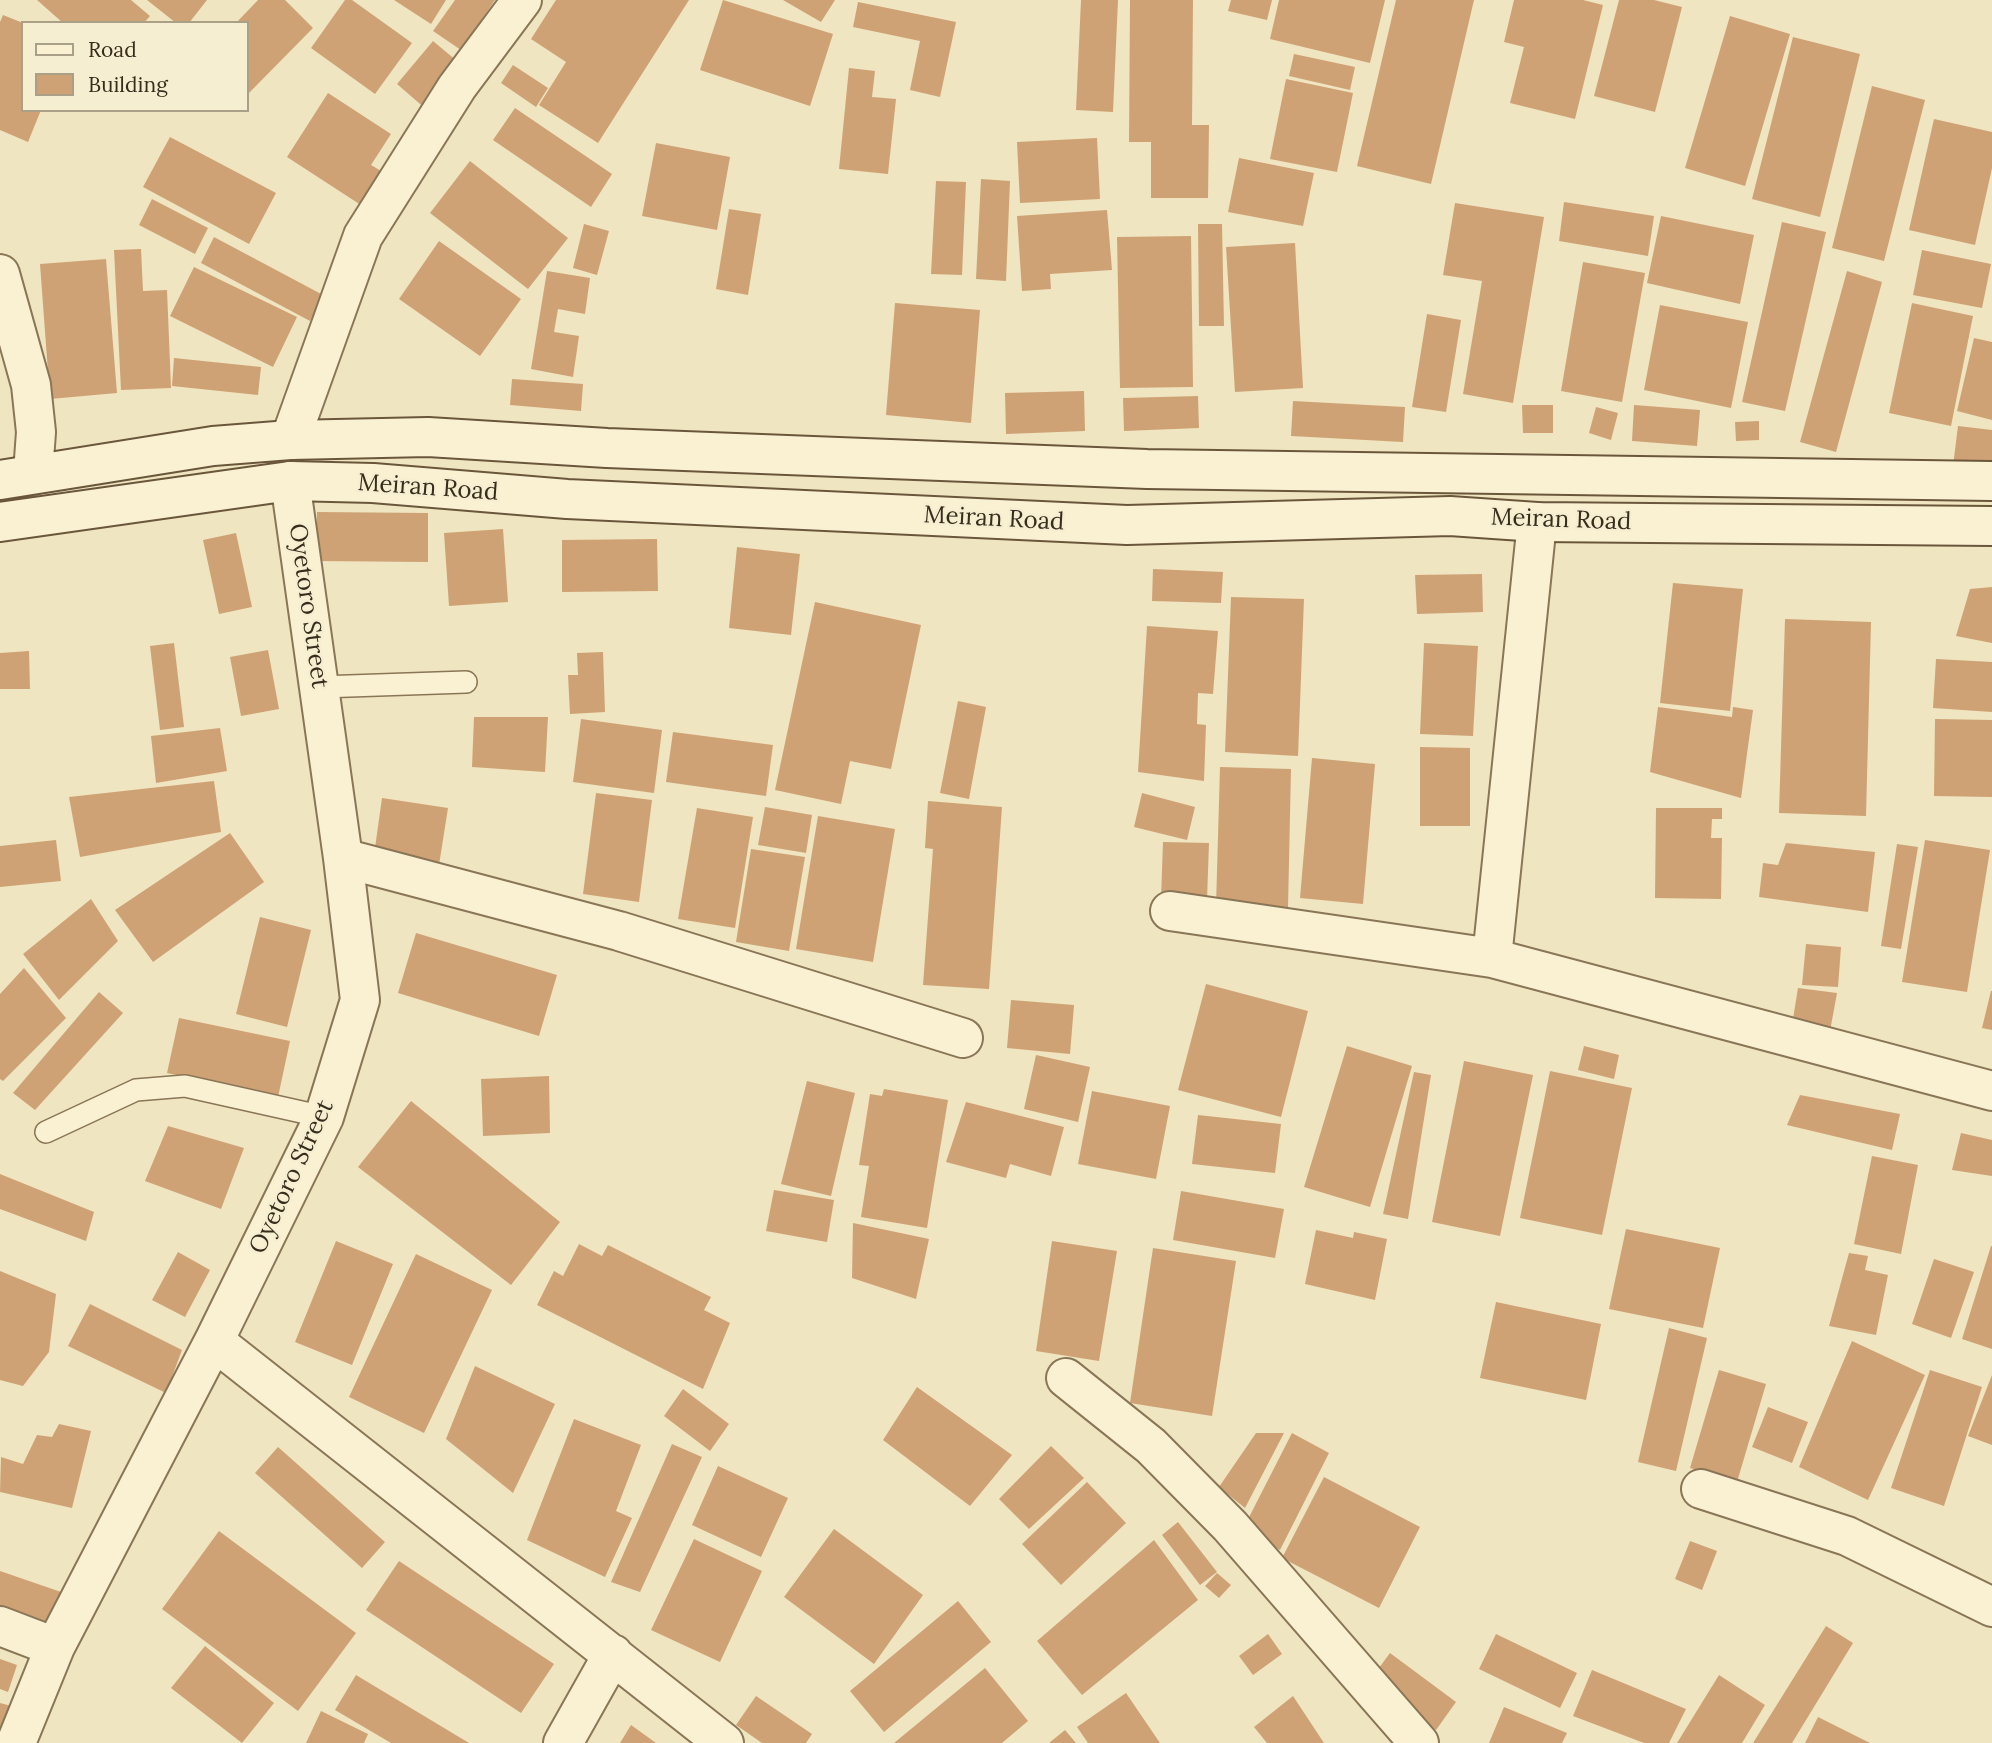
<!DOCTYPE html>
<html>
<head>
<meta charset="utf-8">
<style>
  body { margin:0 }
  #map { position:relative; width:1992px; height:1743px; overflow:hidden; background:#efe5c0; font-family:Lora,serif }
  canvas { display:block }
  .legend { position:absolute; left:21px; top:21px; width:228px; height:91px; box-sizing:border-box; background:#f6eed0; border:2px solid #aaa088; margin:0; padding:9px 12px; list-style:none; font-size:21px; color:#382c1c }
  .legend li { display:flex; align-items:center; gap:14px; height:35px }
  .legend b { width:35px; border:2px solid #aaa088 }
</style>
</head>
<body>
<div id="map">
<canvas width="1992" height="1743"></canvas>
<ul class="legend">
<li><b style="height:9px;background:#faf1d3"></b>Road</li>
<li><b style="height:19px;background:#cfa275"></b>Building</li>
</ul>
</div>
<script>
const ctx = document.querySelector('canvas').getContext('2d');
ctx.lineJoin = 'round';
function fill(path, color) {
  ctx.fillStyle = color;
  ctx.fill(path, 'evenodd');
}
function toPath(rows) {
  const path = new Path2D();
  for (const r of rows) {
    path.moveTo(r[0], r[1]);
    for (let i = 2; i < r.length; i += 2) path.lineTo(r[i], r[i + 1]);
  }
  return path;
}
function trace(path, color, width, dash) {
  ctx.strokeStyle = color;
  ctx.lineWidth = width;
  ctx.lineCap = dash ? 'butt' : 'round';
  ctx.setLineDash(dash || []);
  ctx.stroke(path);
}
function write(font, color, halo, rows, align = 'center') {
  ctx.font = font + ' Lora,serif';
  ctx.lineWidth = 5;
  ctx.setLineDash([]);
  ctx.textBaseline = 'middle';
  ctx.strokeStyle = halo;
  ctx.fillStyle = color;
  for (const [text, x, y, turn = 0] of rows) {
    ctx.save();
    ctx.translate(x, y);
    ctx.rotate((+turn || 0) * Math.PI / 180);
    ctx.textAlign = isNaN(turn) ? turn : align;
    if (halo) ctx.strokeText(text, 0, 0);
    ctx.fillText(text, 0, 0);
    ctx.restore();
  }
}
fill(toPath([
  [37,0,131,0,150,16,144,23,63,23],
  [147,0,207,0,189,23,176,23],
  [258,0,285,0,313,28,247,95,247,23,236,23],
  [345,0,352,0,412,43,375,94,311,48],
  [394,0,446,0,431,24],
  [455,0,495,0,461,50,433,31],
  [556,0,689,0,598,143,539,105,566,62,531,39],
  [723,0,833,34,810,106,700,70],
  [783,0,835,0,821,22],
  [1081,0,1118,0,1113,112,1076,110],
  [1130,0,1193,0,1192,125,1209,125,1208,198,1151,198,1151,142,1129,142],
  [1231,0,1272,0,1267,20,1228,11],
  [1279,0,1385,0,1370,63,1270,39],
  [1396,0,1474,0,1431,184,1357,166],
  [1514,0,1583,0,1603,5,1575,119,1510,103,1524,47,1504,42],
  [1619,0,1654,0,1682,7,1655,112,1594,96],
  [858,2,956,22,940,97,910,90,920,41,853,27],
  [3,15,23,23,23,110,41,110,28,142,0,130,0,22],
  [1730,16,1790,34,1745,186,1685,168],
  [1793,37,1860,54,1820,217,1752,199],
  [433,41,463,66,427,110,397,84],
  [1294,54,1355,67,1350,90,1289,76],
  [513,65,548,88,536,107,501,83],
  [849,68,875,71,872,97,896,99,888,174,839,169],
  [1286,79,1353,93,1337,172,1270,159],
  [1872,86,1925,100,1884,261,1832,248],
  [328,93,391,134,371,165,388,175,367,209,287,157],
  [515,108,612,174,591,207,493,140],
  [1934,119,1992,132,1992,168,1975,245,1909,230],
  [170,137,276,193,249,244,143,187],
  [1097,138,1100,199,1020,203,1017,142],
  [656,143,730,157,717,230,642,216],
  [1239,158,1314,173,1303,226,1228,212],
  [470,161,568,238,528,289,430,213],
  [981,179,1010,181,1006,281,976,279],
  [936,181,966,182,962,275,931,274],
  [152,199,208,228,195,254,139,225],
  [1564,202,1654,216,1648,256,1559,241],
  [1455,203,1544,217,1513,403,1463,394,1482,281,1443,275],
  [729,209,761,214,748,295,716,289],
  [1107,210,1112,270,1050,274,1051,289,1022,291,1017,216],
  [1661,216,1754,235,1740,304,1647,283],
  [1782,222,1826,232,1785,411,1742,402],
  [584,224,609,231,597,275,573,268],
  [1198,224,1222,224,1224,326,1199,326],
  [1191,236,1193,387,1120,388,1117,237],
  [214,237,323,295,310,321,201,263],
  [439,241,521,299,480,356,399,299],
  [1295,243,1303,388,1235,392,1226,247],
  [141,249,143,291,167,290,171,388,121,390,114,250],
  [1922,250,1991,264,1982,308,1913,295],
  [106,259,117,393,50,399,40,264],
  [1583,262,1645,273,1622,402,1561,391],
  [194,267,297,317,273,367,170,316],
  [547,271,590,278,585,314,558,309,554,332,579,336,573,377,531,369],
  [1847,271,1882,282,1836,452,1800,442],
  [895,303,980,310,971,423,886,415],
  [1912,303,1973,316,1951,426,1889,413],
  [1660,305,1748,322,1731,408,1644,390],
  [1427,314,1461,320,1446,412,1412,407],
  [1974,338,1992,342,1992,420,1957,411],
  [174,358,261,367,258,395,172,386],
  [512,379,583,384,581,411,510,405],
  [1084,391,1085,431,1006,434,1005,393],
  [1198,396,1199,428,1124,431,1123,398],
  [1293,401,1405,407,1403,442,1291,436],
  [1522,405,1553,405,1553,433,1523,433],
  [1634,405,1700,410,1697,446,1632,441],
  [1596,407,1618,413,1611,440,1589,433],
  [1759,421,1759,440,1736,441,1735,422],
  [1958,426,1992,430,1992,471,1953,466],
  [317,512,428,513,428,562,317,561],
  [503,529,508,602,449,606,444,533],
  [236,533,252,607,219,614,203,540],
  [657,539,658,591,562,592,562,540],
  [737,547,800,554,791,635,729,628],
  [1153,569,1223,572,1221,603,1152,601],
  [1482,574,1483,612,1417,614,1415,575],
  [1673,583,1743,589,1730,711,1660,703],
  [1992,587,1992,643,1956,636,1970,589],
  [1231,597,1304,599,1298,756,1225,752],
  [815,602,921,625,891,769,850,761,841,804,775,790],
  [1785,619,1871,622,1866,816,1779,813],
  [1147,626,1218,631,1213,694,1198,693,1197,724,1206,725,1204,781,1138,772],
  [174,643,184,727,160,730,150,646],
  [1424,643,1478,646,1473,736,1420,734],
  [268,650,279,709,241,716,230,657],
  [29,651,30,689,0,689,0,653],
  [603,652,605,712,570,714,568,675,578,675,577,653],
  [1936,659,1992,662,1992,712,1933,708],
  [958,701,986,707,969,799,940,793],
  [1658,707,1732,717,1733,707,1753,710,1741,798,1650,772],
  [474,717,548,717,545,772,472,767],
  [581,719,662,730,654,793,573,782],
  [1935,719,1992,720,1992,797,1934,796],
  [220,728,227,771,156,783,151,736],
  [673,732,773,745,766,796,666,782],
  [1420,747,1470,748,1470,826,1420,826],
  [1312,758,1375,764,1363,904,1300,898],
  [1220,767,1291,769,1288,908,1216,906],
  [214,781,221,832,80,857,69,797],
  [596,793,652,800,639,902,583,894],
  [1142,793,1195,807,1187,840,1134,827],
  [382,798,448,808,439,865,374,855],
  [928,801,1002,807,989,989,923,985,933,849,925,848],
  [765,807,812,815,806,853,758,845],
  [697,808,753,817,735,928,678,919],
  [1656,808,1722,808,1722,819,1712,819,1711,838,1722,838,1721,899,1655,898],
  [818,816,895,829,873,962,796,949],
  [230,833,264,882,153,962,115,910],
  [56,840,61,881,0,887,0,846],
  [1925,840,1990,850,1967,992,1902,982],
  [1163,842,1209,843,1207,900,1161,898],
  [1786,843,1875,852,1868,912,1759,897,1763,863,1778,865],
  [1897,844,1918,847,1901,949,1881,946],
  [751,849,805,857,789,951,736,942],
  [91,899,118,941,59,1000,23,954],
  [260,917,311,930,287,1027,236,1014],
  [416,933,557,975,539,1036,398,993],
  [1806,944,1841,947,1838,987,1802,985],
  [24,968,66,1018,3,1081,0,1079,0,994],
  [1206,984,1308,1011,1281,1117,1178,1090],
  [1798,988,1837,993,1830,1031,1792,1025],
  [1991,991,1992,991,1992,1030,1982,1028],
  [99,992,123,1013,35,1110,13,1093],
  [1011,1000,1074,1005,1070,1054,1007,1048],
  [179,1018,290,1041,278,1097,167,1073],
  [1347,1046,1412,1066,1370,1207,1304,1187],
  [1584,1046,1619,1055,1614,1079,1578,1070],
  [1036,1055,1090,1067,1078,1122,1024,1109],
  [1464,1061,1533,1075,1500,1236,1432,1222],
  [1550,1071,1632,1088,1602,1235,1520,1218],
  [1414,1072,1431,1075,1408,1219,1383,1214],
  [549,1076,550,1133,483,1136,481,1079],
  [807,1081,855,1093,831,1196,781,1184],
  [884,1089,948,1100,927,1228,861,1217,869,1166,859,1165,870,1094,882,1096],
  [1092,1091,1170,1106,1156,1179,1078,1164],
  [1800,1095,1900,1114,1892,1150,1787,1125],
  [411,1101,560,1222,511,1285,358,1167],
  [966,1102,1064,1127,1051,1176,1010,1164,1006,1178,946,1162],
  [1198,1115,1281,1124,1275,1173,1192,1164],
  [168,1126,244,1148,221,1209,145,1181],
  [1961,1133,1992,1140,1992,1176,1952,1170],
  [1872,1156,1918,1165,1901,1254,1854,1244],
  [0,1174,94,1212,86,1241,0,1209],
  [774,1190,834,1200,827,1242,766,1231],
  [1181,1191,1284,1209,1275,1258,1173,1240],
  [853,1223,929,1239,916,1299,852,1278],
  [1626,1229,1720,1248,1703,1328,1609,1309],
  [1316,1230,1353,1238,1354,1232,1387,1239,1375,1300,1305,1284],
  [336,1241,393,1264,352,1365,295,1342],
  [1052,1241,1117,1251,1099,1361,1036,1351],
  [579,1244,602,1256,608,1245,711,1297,704,1310,730,1323,703,1389,537,1305,554,1271,563,1276],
  [1991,1246,1992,1246,1992,1349,1962,1339],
  [1153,1248,1236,1261,1212,1416,1130,1403],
  [178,1252,210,1270,185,1317,152,1300],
  [1849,1253,1868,1256,1865,1270,1888,1275,1876,1335,1829,1326],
  [416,1254,492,1290,424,1433,349,1397],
  [1934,1259,1974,1272,1951,1338,1912,1324],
  [0,1271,56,1294,49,1352,23,1386,0,1380],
  [1496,1302,1601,1324,1586,1400,1480,1378],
  [90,1304,182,1350,166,1393,68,1346],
  [1669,1328,1707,1338,1676,1471,1638,1462],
  [1852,1341,1925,1375,1868,1500,1799,1467],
  [475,1366,555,1404,513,1493,446,1439],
  [1719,1370,1766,1384,1737,1482,1690,1468],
  [1930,1370,1982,1387,1944,1506,1891,1488],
  [1992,1375,1992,1445,1968,1436],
  [917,1387,1012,1455,970,1506,883,1440],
  [683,1389,729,1424,710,1451,664,1416],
  [1768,1407,1808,1422,1792,1463,1752,1447],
  [574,1419,641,1445,616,1511,632,1518,605,1577,527,1540],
  [59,1424,91,1431,72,1508,0,1492,1,1457,23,1464,37,1435,52,1437],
  [1256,1433,1284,1433,1245,1508,1219,1487],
  [1292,1433,1329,1453,1280,1550,1242,1531],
  [672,1444,702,1457,640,1592,611,1582],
  [1051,1446,1084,1478,1029,1529,999,1499],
  [278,1447,385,1542,362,1568,255,1473],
  [718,1466,788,1498,761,1557,692,1525],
  [1324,1477,1420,1527,1379,1608,1282,1558],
  [1087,1482,1126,1523,1061,1585,1022,1544],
  [1178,1522,1217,1572,1200,1585,1162,1535],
  [834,1529,923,1595,874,1664,784,1597],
  [219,1531,356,1633,298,1711,162,1609],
  [694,1539,762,1571,720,1662,651,1630],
  [1154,1540,1198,1600,1082,1695,1037,1641],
  [1690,1541,1717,1551,1702,1590,1675,1579],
  [399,1561,554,1664,521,1713,366,1610],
  [0,1571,64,1593,43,1636,0,1613],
  [1217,1573,1231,1585,1219,1598,1205,1586],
  [958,1601,991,1642,884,1732,850,1691],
  [1826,1626,1853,1643,1792,1743,1753,1743],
  [1268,1634,1282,1654,1253,1675,1239,1656],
  [1496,1634,1577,1673,1560,1708,1479,1669],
  [205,1646,274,1703,242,1743,171,1688],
  [1390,1653,1456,1702,1436,1730,1406,1709,1410,1703,1373,1676],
  [0,1659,17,1665,8,1692,0,1689],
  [985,1668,1028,1721,1002,1743,894,1743],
  [1592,1670,1686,1709,1669,1743,1644,1743,1573,1716],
  [356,1675,469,1743,391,1743,335,1710],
  [1719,1675,1765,1705,1742,1743,1677,1743],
  [1126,1693,1160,1743,1088,1743,1077,1727],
  [756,1696,812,1734,806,1743,762,1743,736,1725],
  [1293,1696,1324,1743,1267,1743,1254,1727],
  [0,1703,15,1707,0,1743],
  [1504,1707,1567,1733,1562,1743,1489,1743],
  [321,1711,368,1734,364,1743,306,1743],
  [1818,1717,1870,1743,1805,1743],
  [631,1725,656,1743,620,1743],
  [1065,1730,1076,1743,1049,1743]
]), '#cfa275');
const lane = toPath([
  [320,687,466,682],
  [46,1132,136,1090,185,1086,324,1117]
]);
const street = toPath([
  [0,274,31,385,36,432,33,473],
  [290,440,363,236,457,87,522,0],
  [343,858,619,931,963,1038],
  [1170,911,1492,958,1992,1091],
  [1492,958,1537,522],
  [214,1341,724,1743],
  [1066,1378,1151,1446,1230,1526,1419,1743],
  [1701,1489,1847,1536,1992,1607],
  [0,1626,55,1647],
  [16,1743,55,1647,214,1341,324,1117,360,1000,343,858,290,481],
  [563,1743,613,1654]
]);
const secondary = toPath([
  [0,480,213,446,290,440,428,437,607,448,1147,469,1992,481],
  [0,522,290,481,373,483,567,499,1127,525,1450,516,1537,522,1992,526]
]);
trace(lane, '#897657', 24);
trace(street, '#897657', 42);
trace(secondary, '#6a573b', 42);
trace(lane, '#faf1d3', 21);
trace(street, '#faf1d3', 38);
trace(secondary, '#faf1d3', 38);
write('24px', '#382c1c', '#f6eed0', [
  ["Meiran Road",428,488,4],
  ["Meiran Road",994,519,3],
  ["Meiran Road",1561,520,2],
  ["Oyetoro Street",308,606,82],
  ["Oyetoro Street",292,1177,-65]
]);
</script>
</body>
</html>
